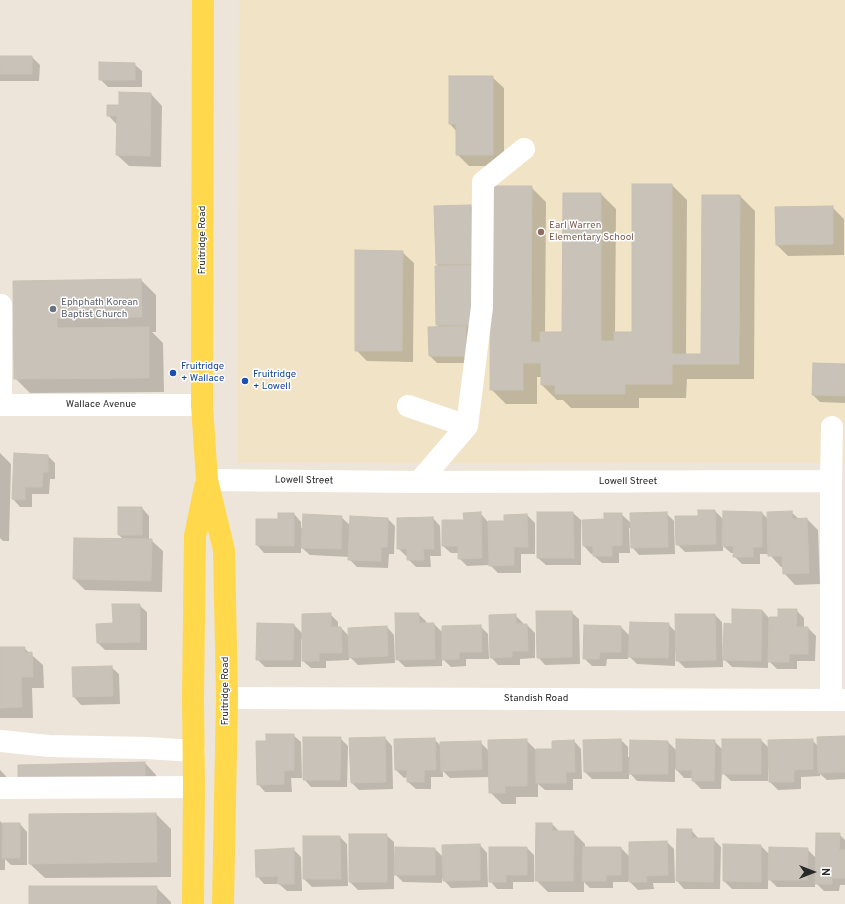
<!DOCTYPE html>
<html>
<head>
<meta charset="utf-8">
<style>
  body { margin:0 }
  #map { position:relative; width:845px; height:904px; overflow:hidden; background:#ede5d9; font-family:Overpass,sans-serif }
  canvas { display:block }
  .north { position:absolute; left:793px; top:852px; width:40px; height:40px; -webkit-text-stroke:3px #fff; paint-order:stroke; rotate:90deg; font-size:11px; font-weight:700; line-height:16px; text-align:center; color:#292929 }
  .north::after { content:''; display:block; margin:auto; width:14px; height:18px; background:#292929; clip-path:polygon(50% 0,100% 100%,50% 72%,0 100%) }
</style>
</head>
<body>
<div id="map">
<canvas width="845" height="904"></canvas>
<div class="north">N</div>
</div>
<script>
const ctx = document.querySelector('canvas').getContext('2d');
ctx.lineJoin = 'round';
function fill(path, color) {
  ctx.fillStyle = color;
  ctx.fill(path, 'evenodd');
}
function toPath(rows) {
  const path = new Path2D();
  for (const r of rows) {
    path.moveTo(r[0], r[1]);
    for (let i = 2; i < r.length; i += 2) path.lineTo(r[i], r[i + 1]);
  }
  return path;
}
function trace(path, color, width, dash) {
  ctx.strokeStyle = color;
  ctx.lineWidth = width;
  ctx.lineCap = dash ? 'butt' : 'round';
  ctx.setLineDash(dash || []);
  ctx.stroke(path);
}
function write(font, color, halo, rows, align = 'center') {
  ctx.font = font + ' Overpass,sans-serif';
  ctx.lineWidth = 3;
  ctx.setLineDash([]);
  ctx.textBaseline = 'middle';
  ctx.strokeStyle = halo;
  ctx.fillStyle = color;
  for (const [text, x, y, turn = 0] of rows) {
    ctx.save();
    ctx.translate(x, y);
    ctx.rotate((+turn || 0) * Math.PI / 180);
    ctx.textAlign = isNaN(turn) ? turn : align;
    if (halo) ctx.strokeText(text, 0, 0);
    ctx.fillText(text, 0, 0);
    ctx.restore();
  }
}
fill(toPath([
  [239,0,845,0,845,463,237,463]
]), '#f1e4c6');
fill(toPath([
  [0,57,32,57,40,65,39,81,0,81],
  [134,64,142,71,142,87,108,87,100,79],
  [492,77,504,88,504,166,469,166,457,154,457,132,450,124],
  [151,94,162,106,161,167,129,166,117,155,118,126,108,115,120,106],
  [672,185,687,200,686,355,702,355,740,196,755,211,754,379,687,379,686,398,639,398,639,408,571,408,563,400,557,400,542,385,542,377,537,377,537,404,506,404,491,389,531,187,546,202,545,333,563,333,601,194,616,209,615,333,633,333],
  [471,206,482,217,473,363,437,363,430,356,440,328,437,325,439,267,437,264,435,207],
  [832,207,844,219,844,255,788,256,777,245],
  [402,252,414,263,413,362,367,361,356,350],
  [141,280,156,295,156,332,152,332,163,343,164,392,30,393,15,378,14,282],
  [845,365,845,403,820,402,813,395],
  [0,453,11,464,9,541,3,541,0,538],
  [48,456,55,463,55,479,50,479,49,494,32,494,32,507,20,507,13,499],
  [142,508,149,516,149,540,151,540,163,551,162,592,85,590,74,579,124,540,119,535],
  [715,511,724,520,762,513,769,520,791,512,799,519,807,519,818,530,820,584,795,585,784,573,784,567,781,567,769,554,760,554,760,564,742,564,734,556,734,553,731,553,723,546,723,551,685,552,677,544,699,517],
  [480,513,488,522,505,522,527,515,535,523,535,554,521,554,521,573,498,573,490,565,467,566,459,558,459,553,451,553,443,546,465,521],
  [573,513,581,520,581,565,546,565,538,558],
  [666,513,674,521,675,554,639,555,632,547,631,528,629,528,630,553,619,553,619,563,602,563,594,556,594,554,591,554,584,546,583,521,605,520,621,514,631,523],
  [294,514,301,522,301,528,341,517,351,526,388,519,395,526,394,554,389,554,388,568,357,567,349,559,350,557,310,555,301,547,301,553,264,553,257,545,279,520],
  [433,518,440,526,441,556,430,556,431,567,416,567,408,559,408,556,406,556,398,548],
  [139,605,147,612,147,650,105,650,98,643,114,624],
  [762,610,769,618,779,618,796,610,804,618,804,628,808,628,816,636,815,661,797,661,797,669,777,669,768,660,768,668,732,667,724,659,733,625],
  [571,612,579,619,580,664,545,665,538,657],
  [330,614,338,622,338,628,341,628,349,636,387,627,394,635,395,663,358,665,349,656,349,660,326,661,326,668,311,668,303,661,303,639,301,639,301,667,265,667,257,659,294,625,303,634],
  [418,614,426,621,426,624,434,624,443,633,480,626,488,634,489,659,466,659,466,666,451,667,442,658,442,666,405,667,397,659],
  [515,615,523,623,523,625,527,625,535,633,535,658,520,659,520,665,498,665,491,657],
  [715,615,722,622,723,667,685,668,677,660,677,652,675,652,675,666,637,664,628,655,628,659,607,659,606,666,592,666,584,658,621,627,630,636,668,624,677,633],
  [0,648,24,648,43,665,44,688,32,688,33,718,0,718],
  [111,667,119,674,120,704,81,705,74,697,73,668],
  [293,735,301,742,302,778,291,778,292,792,265,792,258,784,267,742],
  [845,737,845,779,827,780,820,774,820,776,801,777,801,789,778,790,770,782,770,767,768,767,768,781,731,781,722,772,721,789,701,789,693,781,693,778,684,778,675,768,675,782,637,781,629,772,629,779,592,779,585,772,621,740,628,747,628,757,630,757,668,742,677,751,714,741,723,750,761,740,770,749,812,740,818,746],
  [340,738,348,746,347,787,311,787,304,779],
  [385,738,392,746,393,789,359,790,352,783],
  [434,739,441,746,480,742,489,751,526,740,536,750,553,749,574,741,581,749,582,779,573,779,573,790,545,790,538,784,538,797,516,797,516,804,502,804,490,792,490,777,450,778,443,771,443,777,431,777,431,789,416,789,408,782,408,777,404,778,396,770,395,740],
  [145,763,156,775,156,790,19,782],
  [0,770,6,776,6,792,0,792],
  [156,814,171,829,171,877,45,878,30,864],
  [0,821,3,824,20,824,27,832,27,865,11,865,5,859,5,870,0,870],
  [552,824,560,832,573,832,585,844,585,848,621,848,630,857,667,842,674,849,675,883,653,883,654,889,638,890,628,880,628,882,613,882,613,888,590,888,584,882,584,892,548,892,536,880],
  [691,830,699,839,713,839,721,847,720,889,684,889,677,881],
  [839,834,845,840,845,885,840,885,839,891,824,891,815,882,815,887,777,887,768,878,768,889,732,889,724,881,761,846,770,855,807,849,816,858],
  [386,835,394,842,394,862,435,849,444,858,480,845,487,853,488,887,451,888,442,878,442,883,403,882,394,873,394,889,358,890,350,882],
  [304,837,340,837,347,844,348,886,312,887,304,879],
  [527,848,534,855,534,882,513,882,513,889,497,889,490,881],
  [293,849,301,857,302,891,287,891,279,884,264,884,257,876],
  [156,887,171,902,171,904,30,904]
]), '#0003');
const building = toPath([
  [0,56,32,56,32,74,0,74,0,56],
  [99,62,135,63,135,80,99,80,99,62],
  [449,76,493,76,493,155,456,155,456,124,449,124,449,76],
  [119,92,151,93,150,156,116,155,117,116,107,116,107,105,119,105,119,92],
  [632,184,672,184,672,354,701,354,702,195,740,195,739,364,672,364,672,384,625,384,625,394,555,394,555,385,541,385,541,363,523,363,523,390,490,390,491,186,532,186,531,342,540,342,540,332,562,332,563,193,601,193,601,341,614,341,614,332,632,332,632,184],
  [471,205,473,264,436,264,434,206,471,205],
  [833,206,833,244,776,245,775,207,833,206],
  [355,250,403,251,402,351,355,351,355,250],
  [472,265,473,325,436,325,435,266,472,265],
  [141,279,142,317,57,318,57,328,149,327,149,378,14,379,13,281,141,279],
  [466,326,466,356,429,356,428,327,466,326],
  [813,363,845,364,845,396,812,395,813,363],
  [14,453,48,455,48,472,43,472,42,487,25,487,25,500,12,499,14,453],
  [118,507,142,507,142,535,118,535,118,507],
  [698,510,715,510,716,544,676,545,675,516,698,516,698,510],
  [723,511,762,512,762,547,753,547,753,557,733,557,734,546,722,546,723,511],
  [792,511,792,519,807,518,809,573,783,574,782,556,768,556,767,512,792,511],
  [481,512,482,558,458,559,458,546,442,546,442,520,464,520,463,513,481,512],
  [537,512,573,512,574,558,537,558,537,512],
  [667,512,668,547,631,548,630,513,667,512],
  [278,513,294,513,294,546,256,545,256,519,278,519,278,513],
  [604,513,622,513,622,545,612,546,612,556,593,556,593,546,583,546,582,520,604,519,604,513],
  [303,514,342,516,341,549,301,548,303,514],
  [527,514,528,547,514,547,514,565,489,566,488,521,504,521,504,515,527,514],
  [350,516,388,518,387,547,381,547,381,561,348,560,350,516],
  [433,517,434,549,423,549,424,560,407,560,407,549,397,549,397,518,433,517],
  [74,538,152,539,151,581,73,579,74,538],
  [112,604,140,604,140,642,97,643,96,624,113,623,112,604],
  [732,609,762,610,761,661,723,660,724,623,732,624,732,609],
  [778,609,797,609,796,627,808,627,808,654,789,654,789,662,768,662,769,617,778,617,778,609],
  [536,611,572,611,572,657,537,658,536,611],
  [331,613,331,627,341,627,342,653,319,653,319,661,302,661,302,614,331,613],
  [395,613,419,613,419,623,434,623,435,659,396,660,395,613],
  [516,614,516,624,527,624,528,651,512,651,512,657,490,658,489,615,516,614],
  [675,614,715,614,716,660,676,661,675,614],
  [630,622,669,623,668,658,628,657,630,622],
  [257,623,294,624,293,660,256,660,257,623],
  [481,625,482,652,459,652,459,659,442,660,442,626,481,625],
  [584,625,621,626,621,652,600,652,599,659,583,659,584,625],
  [387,626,388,656,349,658,348,628,387,626],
  [0,647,25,647,25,653,32,652,33,677,21,677,22,707,0,708,0,647],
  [112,666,113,696,73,697,72,667,112,666],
  [266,734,294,734,294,770,284,771,284,784,257,785,256,741,266,741,266,734],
  [845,736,845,772,818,773,817,737,845,736],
  [303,737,341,737,340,780,303,780,303,737],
  [385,737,386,782,351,783,349,738,385,737],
  [435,738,436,770,424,770,424,782,407,782,407,770,395,770,394,739,435,738],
  [527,739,527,786,505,786,505,793,489,793,488,740,527,739],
  [621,739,622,771,584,772,583,740,621,739],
  [676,739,715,740,714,781,692,781,692,770,676,770,676,739],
  [722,739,761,739,761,774,722,774,722,739],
  [813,739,813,769,794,770,794,782,769,782,768,740,813,739],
  [574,740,575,772,566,772,566,783,536,783,536,749,552,749,552,741,574,740],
  [630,740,668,741,668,774,629,774,630,740],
  [481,741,482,769,441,771,440,742,481,741],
  [145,762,145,779,18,782,18,765,145,762],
  [156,813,157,862,29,864,29,814,156,813],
  [3,823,20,823,20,858,2,858,3,823],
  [536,823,552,823,552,831,574,831,573,881,535,881,536,823],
  [677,829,692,829,691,838,714,838,713,882,676,881,677,829],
  [816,833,840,833,839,850,845,850,845,878,832,878,832,884,815,884,816,833],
  [349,834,387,834,387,882,349,882,349,834],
  [303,836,340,836,341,879,303,879,303,836],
  [667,841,668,875,646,876,647,882,629,882,629,842,667,841],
  [480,844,480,880,443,881,442,845,480,844],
  [723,844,761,845,761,882,723,881,723,844],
  [395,847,435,848,435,875,394,875,395,847],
  [489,847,527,847,527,875,506,875,506,882,489,882,489,847],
  [583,847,621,847,621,875,606,875,606,881,582,881,583,847],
  [769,847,808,848,807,880,768,880,769,847],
  [294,848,294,884,278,884,278,876,256,877,255,850,294,848],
  [29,886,157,886,156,904,29,904,29,886]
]);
fill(building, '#c8c2b9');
trace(building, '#c8c1b3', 1);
trace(toPath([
  [0,305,1,305,1,405],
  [0,405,202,405],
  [408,406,467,426],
  [207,480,419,482,831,481,831,700],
  [831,481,832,427],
  [419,482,467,426,482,307,483,182,524,149],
  [227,698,845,700],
  [0,741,49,746,147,748,194,751],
  [0,788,194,787]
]), '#fff', 22);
trace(toPath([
  [203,0,202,405,207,480,224,550,227,698,223,904],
  [193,904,194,787,193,698,195,536,205,487]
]), '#ffd84c', 22);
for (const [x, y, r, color] of [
  [541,232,4,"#8d6e63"],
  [53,309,4,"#6b7280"],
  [173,373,4,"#1a4fb4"],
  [245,381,4,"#1a4fb4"]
]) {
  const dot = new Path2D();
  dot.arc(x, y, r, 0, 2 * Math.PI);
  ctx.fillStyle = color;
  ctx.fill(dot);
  trace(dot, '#fff', 1.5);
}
write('10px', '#785e54', '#fff', [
  ["Earl Warren",549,226],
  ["Elementary School",549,238]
], 'left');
write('10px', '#292929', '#fff', [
  ["Fruitridge Road",203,240,-90],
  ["Wallace Avenue",101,405],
  ["Lowell Street",304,481,1],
  ["Lowell Street",628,482],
  ["Fruitridge Road",226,691,-90],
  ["Standish Road",536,699]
]);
write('10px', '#5b616d', '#fff', [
  ["Ephphath Korean",61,303],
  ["Baptist Church",61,315]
], 'left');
write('10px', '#164399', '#fff', [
  ["Fruitridge",181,367],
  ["+ Wallace",181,379],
  ["Fruitridge",253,375],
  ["+ Lowell",253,387]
], 'left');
</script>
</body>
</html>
